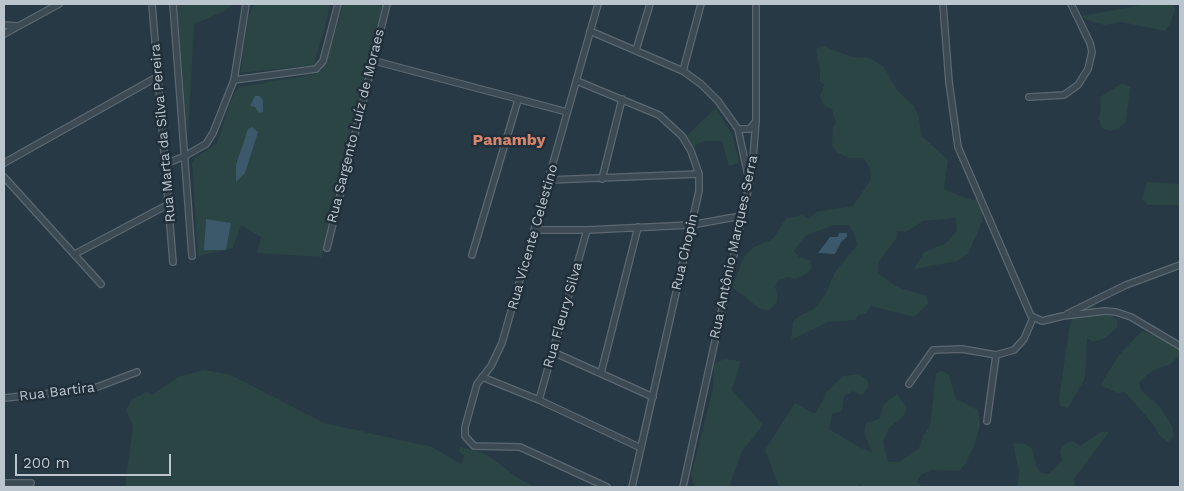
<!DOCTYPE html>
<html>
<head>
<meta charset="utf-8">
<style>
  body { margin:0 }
  #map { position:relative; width:1184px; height:491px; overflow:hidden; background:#273944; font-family:"Work Sans",sans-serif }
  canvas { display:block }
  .frame { position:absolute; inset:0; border:5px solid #bac5cd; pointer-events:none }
  .scale { position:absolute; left:15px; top:454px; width:156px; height:22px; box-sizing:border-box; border:2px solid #bac5cd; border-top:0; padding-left:6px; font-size:15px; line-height:18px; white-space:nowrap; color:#bac5cd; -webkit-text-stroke:4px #202f39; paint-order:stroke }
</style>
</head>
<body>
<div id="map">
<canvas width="1184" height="491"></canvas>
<div class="frame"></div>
<div class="scale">200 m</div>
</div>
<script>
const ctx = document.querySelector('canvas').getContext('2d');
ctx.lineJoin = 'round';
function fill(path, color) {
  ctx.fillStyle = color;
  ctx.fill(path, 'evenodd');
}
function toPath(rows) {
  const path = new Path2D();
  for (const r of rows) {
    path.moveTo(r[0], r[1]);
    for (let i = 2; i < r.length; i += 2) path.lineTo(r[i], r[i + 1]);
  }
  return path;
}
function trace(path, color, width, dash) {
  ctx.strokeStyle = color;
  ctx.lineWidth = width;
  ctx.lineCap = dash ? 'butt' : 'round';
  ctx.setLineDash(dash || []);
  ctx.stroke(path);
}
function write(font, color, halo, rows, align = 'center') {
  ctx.font = font + ' "Work Sans",sans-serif';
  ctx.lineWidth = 5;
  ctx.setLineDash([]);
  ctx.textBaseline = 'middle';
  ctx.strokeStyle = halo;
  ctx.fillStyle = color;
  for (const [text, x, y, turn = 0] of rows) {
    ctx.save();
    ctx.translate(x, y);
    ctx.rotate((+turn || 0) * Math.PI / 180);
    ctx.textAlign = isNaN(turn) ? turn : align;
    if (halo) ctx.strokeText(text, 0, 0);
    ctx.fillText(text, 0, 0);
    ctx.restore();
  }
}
fill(toPath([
  [177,4,233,4,223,12,194,24,188,140],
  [254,4,331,4,314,65,240,73,248,18],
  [344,4,381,4,382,7,344,157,322,257,257,253,261,237,241,225,233,248,198,256,192,163,195,158,217,143,232,98,239,87,316,74,323,69],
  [1148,4,1173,4,1175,9,1170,24,1165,31,1121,22,1104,25,1087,20,1081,16],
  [823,46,852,57,870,58,884,67,897,90,914,106,919,118,921,135,948,160,944,189,962,197,976,200,982,211,983,220,968,254,957,261,914,269,924,252,945,244,957,231,956,218,923,221,906,232,897,231,896,239,878,263,878,273,897,287,927,296,928,304,914,317,871,306,865,314,858,315,855,320,828,322,791,340,793,322,799,316,814,309,826,293,835,272,857,245,855,236,849,225,834,225,805,236,794,251,799,257,810,260,812,268,806,274,796,279,788,277,779,280,775,287,778,296,776,304,769,310,760,309,732,287,745,255,754,247,773,239,786,218,803,215,809,219,816,212,853,206,871,179,870,168,863,158,848,158,837,152,832,146,833,127,836,122,832,109,825,106,820,96,824,85,820,81,820,71,816,49],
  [1122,83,1130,87,1126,122,1118,129,1110,131,1102,128,1098,118,1101,110,1100,97],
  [716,108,733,136,739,163,729,166,722,141,705,141,697,144,693,150,685,137],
  [1147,182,1180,184,1180,205,1148,205,1142,199],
  [1087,299,1095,308,1117,319,1118,327,1105,338,1094,342,1087,338,1085,378,1068,408,1060,406,1059,398,1069,330,1073,314],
  [1142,331,1164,339,1180,342,1180,354,1171,364,1152,371,1139,382,1141,390,1160,407,1173,428,1174,436,1168,442,1161,437,1152,423,1125,392,1117,393,1100,385,1119,355],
  [724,359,741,361,732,390,763,425,742,451,729,487,695,487,691,475,713,389,714,364],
  [204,370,231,375,324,423,432,447,461,464,464,455,459,452,460,447,480,452,489,456,518,478,535,487,125,487,133,426,126,410,132,399,147,392,152,395,178,377],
  [942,371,949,375,956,399,978,410,980,426,974,446,966,463,959,471,932,470,922,474,917,482,923,487,861,487,861,483,857,487,779,487,765,450,795,403,815,414,827,392,843,376,859,374,868,381,869,387,862,395,853,391,844,396,842,411,832,414,829,429,859,447,872,452,864,433,866,423,879,419,884,404,897,394,907,408,903,417,889,428,883,442,888,462,899,462,919,448,923,436,930,426,936,373],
  [1101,432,1109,432,1074,479,1075,487,1017,487,1019,471,1013,443,1025,444,1032,449,1036,465,1041,473,1049,474,1062,461,1060,450,1065,444,1073,441,1080,446]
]), '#2a4543');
fill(toPath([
  [255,96,260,96,263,101,263,112,259,113,255,107,250,106],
  [252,127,258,132,245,173,236,182,236,165,248,129],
  [206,219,231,223,226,250,204,250],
  [839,233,847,233,847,237,841,242,835,254,818,253,830,237,838,237]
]), '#3c586b');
const minor = toPath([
  [152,4,173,262],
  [173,4,192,256],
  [598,4,502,343,491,366,477,384,465,427,465,436,474,446,520,447,607,487],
  [943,4,949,82,958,147,1031,316,1042,321,1063,316,1105,311,1116,312,1131,317,1180,346],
  [4,25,17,26],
  [590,31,683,71,701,84,718,101,738,129,749,180],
  [4,34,59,4],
  [636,50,650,4],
  [371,60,567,112],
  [683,71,701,4],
  [234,80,316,69,323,61,338,4],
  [577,81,659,115,682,136,691,151,699,174,699,191,632,487],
  [1029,97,1064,95,1078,85,1088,69,1092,52,1090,43,1071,4],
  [738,129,750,129,756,121],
  [4,163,157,77],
  [167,163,183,157,206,144,213,133,234,80,246,4],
  [4,177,101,284],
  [602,179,622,99],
  [549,180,699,174],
  [535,230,587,230,691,225,741,216],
  [327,248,387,4],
  [75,254,169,204],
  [472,255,518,100],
  [1067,314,1126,285,1180,265],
  [553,352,653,397],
  [601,373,638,227],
  [482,377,539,400,641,448],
  [909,384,933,350,962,349,996,355,1014,350,1024,339,1033,318],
  [4,398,92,389,137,372],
  [539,400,587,230],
  [987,421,996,355],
  [4,483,31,483],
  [683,487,752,172,756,120,756,4]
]);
trace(minor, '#5b6871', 8);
trace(minor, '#3c4a54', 5.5);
write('14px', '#bac5cd', '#202f39', [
  ["Rua Sargento Luíz de Moraes",356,126,-76],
  ["Rua Marta da Silva Pereira",163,133,-95],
  ["Rua Vicente Celestino",533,237,-74],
  ["Rua Antônio Marques Serra",734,247,-78],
  ["Rua Chopin",685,252,-77],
  ["Rua Fleury Silva",563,315,-74],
  ["Rua Bartira",57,392,-7]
]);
write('bold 16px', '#d7866b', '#202f39', [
  ["Panamby",509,140]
]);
</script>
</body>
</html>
